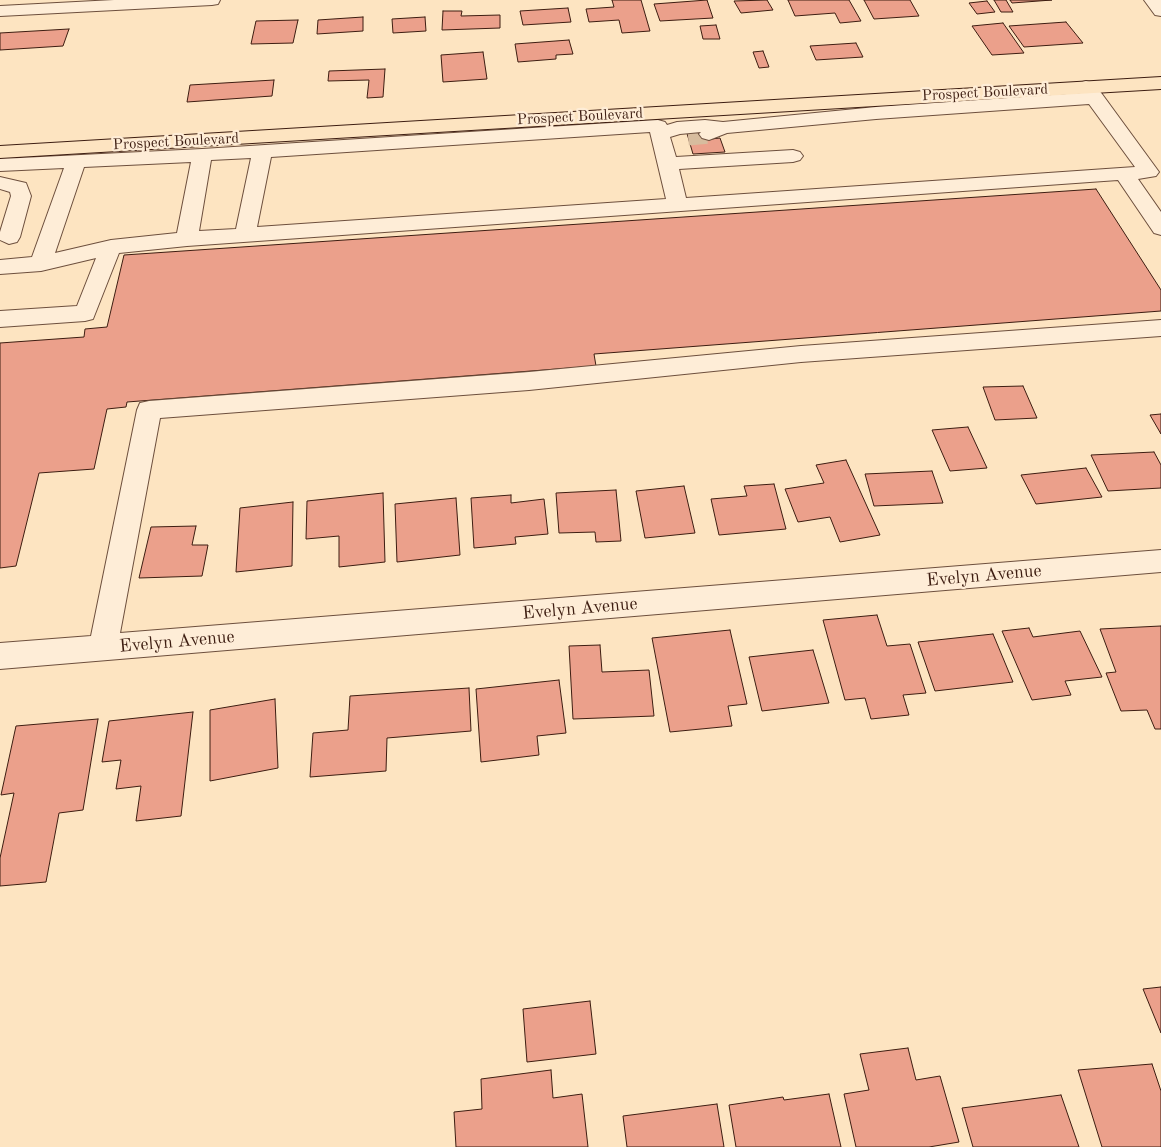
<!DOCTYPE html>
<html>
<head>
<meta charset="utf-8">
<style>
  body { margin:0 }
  canvas { display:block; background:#fde4c1 }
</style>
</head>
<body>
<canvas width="1161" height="1147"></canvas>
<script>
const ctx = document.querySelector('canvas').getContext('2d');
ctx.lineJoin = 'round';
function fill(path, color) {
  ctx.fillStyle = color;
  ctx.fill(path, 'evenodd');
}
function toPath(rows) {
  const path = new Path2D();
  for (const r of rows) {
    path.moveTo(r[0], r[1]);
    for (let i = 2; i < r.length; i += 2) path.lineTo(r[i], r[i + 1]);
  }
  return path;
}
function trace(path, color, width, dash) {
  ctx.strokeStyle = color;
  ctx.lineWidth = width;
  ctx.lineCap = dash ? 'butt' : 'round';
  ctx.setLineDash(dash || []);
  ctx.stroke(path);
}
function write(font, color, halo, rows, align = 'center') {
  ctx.font = font + ' "Old Standard TT",serif';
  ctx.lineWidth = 4.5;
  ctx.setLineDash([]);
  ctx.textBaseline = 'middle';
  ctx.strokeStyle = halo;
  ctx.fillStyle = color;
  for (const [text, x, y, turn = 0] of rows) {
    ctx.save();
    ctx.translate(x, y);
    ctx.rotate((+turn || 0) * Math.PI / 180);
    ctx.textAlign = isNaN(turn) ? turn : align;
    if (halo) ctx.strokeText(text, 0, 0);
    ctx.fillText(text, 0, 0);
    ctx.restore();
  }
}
const building = toPath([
  [612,0,641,0,650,31,622,33,619,20,589,22,586,9,614,7,612,0],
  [707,0,713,18,660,21,654,4,707,0],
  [767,0,773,10,741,13,734,1,767,0],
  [788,0,849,0,861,21,840,23,835,13,795,16,788,0],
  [864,0,910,0,919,16,874,19,864,0],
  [994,0,1006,0,1013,12,1001,12,994,0],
  [1010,0,1052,0,1012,3,1010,0],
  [987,1,995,12,977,14,969,3,987,1],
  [568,8,571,22,523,25,520,11,568,8],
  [443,11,462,11,461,16,500,15,500,28,442,30,443,11],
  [363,17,363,31,317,34,318,20,363,17],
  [425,17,426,31,393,33,392,19,425,17],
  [298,20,293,43,251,44,256,21,298,20],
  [1066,22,1083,43,1024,47,1009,26,1066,22],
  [1003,23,1024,53,992,55,972,26,1003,23],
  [716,25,720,39,703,39,700,26,716,25],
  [69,29,63,46,0,50,0,33,69,29],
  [569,40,573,54,556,55,556,59,518,62,515,44,569,40],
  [856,43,863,57,816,60,810,46,856,43],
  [763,51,769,67,759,68,753,52,763,51],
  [483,52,487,79,443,82,441,55,483,52],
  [385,69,383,97,367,98,369,80,328,81,329,71,385,69],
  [274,80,272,96,187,102,190,85,274,80],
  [707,128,711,139,720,138,725,152,693,154,686,130,707,128],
  [1096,189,1161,290,1161,311,594,354,596,366,127,402,126,407,107,409,94,469,39,473,16,566,0,568,0,343,84,337,85,329,107,327,124,255,1096,189],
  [1023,386,1037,418,995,420,983,387,1023,386],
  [1161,414,1161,434,1150,415,1161,414],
  [968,427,987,468,950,471,932,430,968,427],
  [1154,452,1161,465,1161,488,1108,491,1091,455,1154,452],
  [846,460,880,535,840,542,830,517,798,522,785,489,824,483,816,465,846,460],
  [1086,468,1102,497,1036,504,1021,475,1086,468],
  [932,471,943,503,874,506,865,474,932,471],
  [774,484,786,529,719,535,711,499,747,496,744,486,774,484],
  [684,486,695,533,645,538,636,491,684,486],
  [616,490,621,541,596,542,595,532,559,533,556,493,616,490],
  [383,493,385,562,339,567,339,536,306,539,307,501,383,493],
  [511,495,511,503,544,499,548,534,515,537,516,544,474,548,471,498,511,495],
  [456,498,460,555,397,562,395,504,456,498],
  [293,502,292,566,236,572,240,508,293,502],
  [196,526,192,545,208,545,202,576,139,578,151,527,196,526],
  [877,615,887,646,910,644,926,693,903,695,909,715,871,719,865,698,845,700,823,620,877,615],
  [1161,626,1161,729,1155,729,1147,710,1121,711,1106,673,1116,672,1100,629,1161,626],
  [1029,628,1033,637,1080,631,1102,677,1065,681,1071,695,1032,700,1002,631,1029,628],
  [730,630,747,704,728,706,732,726,670,732,652,638,730,630],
  [993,634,1013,682,935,691,918,642,993,634],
  [600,645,602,672,649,670,654,716,573,719,569,646,600,645],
  [813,650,829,703,762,711,749,657,813,650],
  [559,680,566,733,537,736,539,755,481,762,476,689,559,680],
  [469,688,471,731,387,738,386,771,310,777,313,733,348,730,350,696,469,688],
  [275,699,278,768,210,781,210,710,275,699],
  [193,712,181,816,136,821,141,786,116,789,121,760,102,762,109,721,193,712],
  [98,719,83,810,59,813,46,882,0,886,0,858,14,793,1,795,16,726,98,719],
  [1161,987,1161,1033,1143,989,1161,987],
  [590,1001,596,1054,527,1062,523,1009,590,1001],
  [908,1048,916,1080,940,1076,959,1142,929,1147,856,1147,844,1094,869,1090,860,1054,908,1048],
  [1152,1064,1161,1091,1161,1147,1102,1147,1078,1070,1152,1064],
  [551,1070,553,1098,582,1094,588,1147,456,1147,454,1112,482,1109,481,1079,551,1070],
  [829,1094,841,1147,736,1147,729,1105,783,1097,784,1100,829,1094],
  [1061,1095,1079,1147,973,1147,962,1108,1061,1095],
  [717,1104,724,1147,627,1147,623,1116,717,1104]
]);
fill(building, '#eba08b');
trace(building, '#3d1d11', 1);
trace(toPath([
  [688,136,709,134]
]), '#d7bc9e', 19, [19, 9]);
const minor = toPath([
  [114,0,220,0,218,4,212,5,0,16,0,6,114,0],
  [1144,0,1161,0,1161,16,1155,15,1144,0],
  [1086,81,1093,83,1102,94,1159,172,1156,176,1138,179,1161,212,1161,235,1154,233,1118,180,187,246,119,253,93,319,85,321,0,327,0,311,77,306,96,258,41,271,0,274,0,260,32,257,64,168,0,171,0,159,202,149,658,120,665,122,667,125,677,122,705,120,723,122,876,107,1081,93,1077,87,1079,83,1086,81],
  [1089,104,1135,167,686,198,679,169,793,162,800,160,803,156,800,152,793,150,676,157,670,137,680,134,701,132,699,134,702,138,709,140,727,133,876,119,1089,104],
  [650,132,666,199,257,227,271,157,650,132],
  [251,158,236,229,199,231,211,160,251,158],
  [191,162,177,233,111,240,55,253,84,167,191,162],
  [0,177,26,183,31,196,20,237,17,242,9,244,0,240,0,232,11,196,10,192,0,189,0,177],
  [1161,320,1161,336,801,362,529,390,160,418,120,633,1161,550,1161,572,0,669,0,643,91,636,137,410,140,403,149,401,529,372,801,346,1161,320]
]);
const major = toPath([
  [1161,77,1161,89,0,158,0,146,1161,77]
]);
trace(minor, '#6d4f3d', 2);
trace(major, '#3d1d11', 2);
fill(minor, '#feedd7');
fill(major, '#fde4c1');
write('15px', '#3d1d11', '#feedd7', [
  ["Prospect Boulevard",985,93,-3],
  ["Prospect Boulevard",580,117,-3],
  ["Prospect Boulevard",176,142,-3]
]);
write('18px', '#3d1d11', '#feedd7', [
  ["Evelyn Avenue",984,576,-5],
  ["Evelyn Avenue",580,609,-5],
  ["Evelyn Avenue",177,642,-5]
]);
</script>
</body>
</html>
